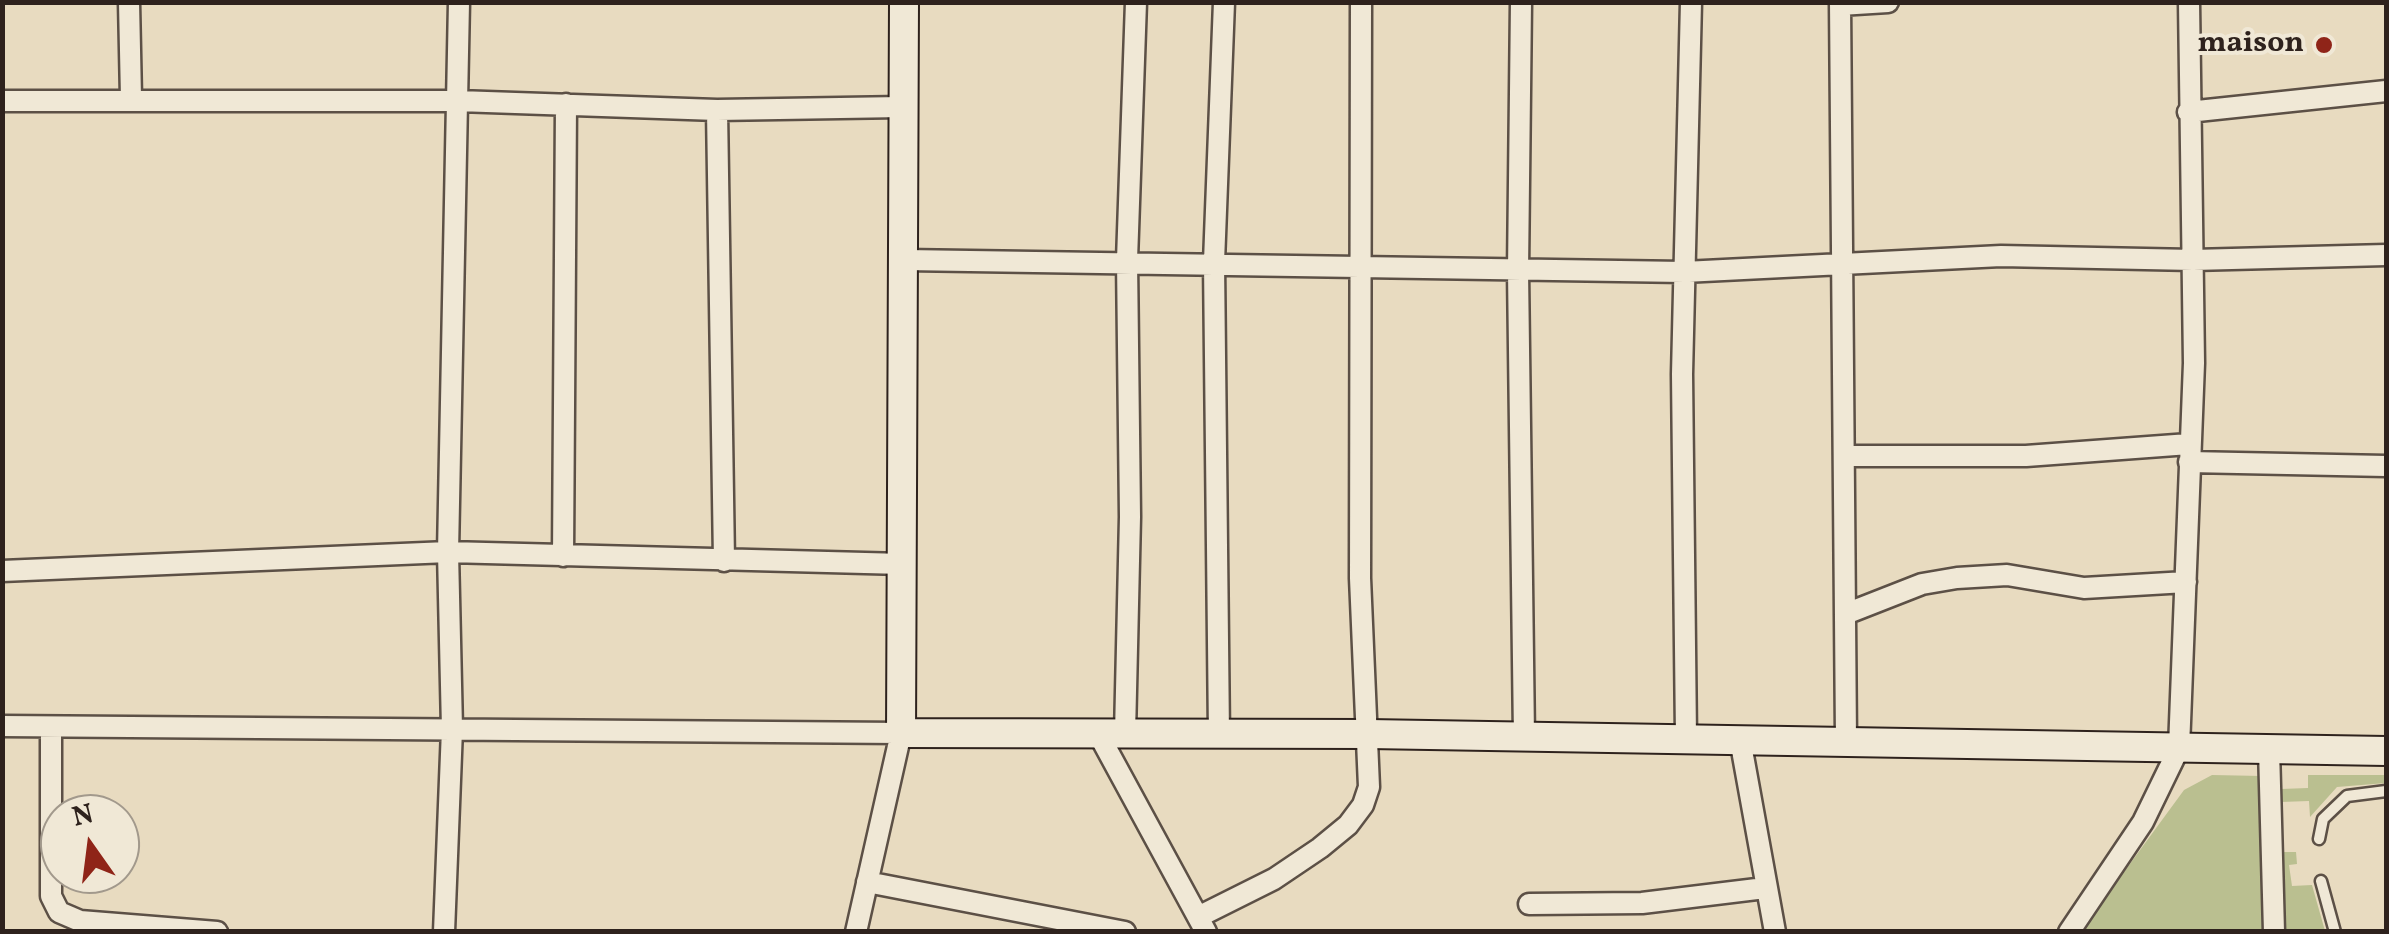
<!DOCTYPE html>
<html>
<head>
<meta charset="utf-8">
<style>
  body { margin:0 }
  #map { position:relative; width:2389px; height:934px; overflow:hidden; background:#e8dbc0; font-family:Vollkorn,serif }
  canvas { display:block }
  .frame { position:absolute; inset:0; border:5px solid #2e221d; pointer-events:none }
  .north { position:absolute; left:40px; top:794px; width:100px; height:100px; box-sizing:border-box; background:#f0e8d6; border:2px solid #a2998c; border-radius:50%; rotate:346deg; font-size:28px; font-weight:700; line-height:40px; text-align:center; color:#2e221d }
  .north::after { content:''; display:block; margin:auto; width:35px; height:45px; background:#8f2418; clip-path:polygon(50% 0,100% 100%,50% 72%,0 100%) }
</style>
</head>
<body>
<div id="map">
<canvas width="2389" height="934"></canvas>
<div class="frame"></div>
<div class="north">N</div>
</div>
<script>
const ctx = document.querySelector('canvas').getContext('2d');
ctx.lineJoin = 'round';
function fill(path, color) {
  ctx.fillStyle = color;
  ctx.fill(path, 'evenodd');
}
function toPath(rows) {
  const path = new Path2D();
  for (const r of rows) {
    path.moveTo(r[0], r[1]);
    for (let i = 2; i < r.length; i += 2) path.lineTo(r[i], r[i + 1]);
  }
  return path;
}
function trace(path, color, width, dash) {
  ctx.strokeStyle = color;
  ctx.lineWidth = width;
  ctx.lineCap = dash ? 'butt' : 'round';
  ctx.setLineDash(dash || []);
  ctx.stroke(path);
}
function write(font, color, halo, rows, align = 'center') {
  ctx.font = font + ' Vollkorn,serif';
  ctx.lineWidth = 8;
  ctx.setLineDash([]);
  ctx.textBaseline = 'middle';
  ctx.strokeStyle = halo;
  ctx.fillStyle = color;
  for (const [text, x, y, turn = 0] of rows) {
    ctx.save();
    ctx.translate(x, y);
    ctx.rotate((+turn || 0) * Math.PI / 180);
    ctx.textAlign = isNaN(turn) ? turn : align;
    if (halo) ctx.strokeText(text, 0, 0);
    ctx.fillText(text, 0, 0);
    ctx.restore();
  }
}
fill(toPath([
  [2212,775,2262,776,2263,931,2080,932,2184,790],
  [2308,775,2386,775,2386,783,2337,787,2310,817,2309,801,2281,802,2281,789,2308,788],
  [2279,852,2296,852,2297,864,2289,865,2292,886,2312,885,2325,931,2282,931]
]), '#babf90');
const lane = toPath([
  [2319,839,2323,819,2347,796,2386,791],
  [2321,881,2335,932]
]);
const street = toPath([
  [129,2,131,98],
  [1521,2,1518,271,1524,737],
  [1840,2,1846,740],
  [1840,5,1888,2],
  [2,101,458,101,717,110,902,107],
  [717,110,724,561],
  [2188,112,2386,91],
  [905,260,1684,272,2001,256,2193,260,2386,255],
  [1844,456,2026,456,2189,444],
  [2189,462,2386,466],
  [563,556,566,104],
  [2,571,448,552,903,564],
  [1848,613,1922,584,1957,578,2007,575,2084,588,2186,582],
  [2,726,901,733,856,932],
  [51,727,51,896,59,912,80,921,217,932],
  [1125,734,1130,517,1127,260,1136,2],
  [1099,735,1206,932],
  [1219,736,1214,262,1224,2],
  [1686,738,1682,374,1691,2],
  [1740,739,1775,932],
  [2269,749,2274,932],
  [867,882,1125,932],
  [1529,904,1642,903,1765,888],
  [1198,917,1274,879,1320,848,1348,825,1363,805,1369,787,1360,578,1361,2],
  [444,932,452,729,448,552,459,2],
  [2069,932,2143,822,2179,748,2194,363,2189,2]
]);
const secondary = toPath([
  [904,2,901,733,1369,734,2386,751]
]);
trace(lane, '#5c5046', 15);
trace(street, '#5c5046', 25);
trace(secondary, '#2e221d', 32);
trace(lane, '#f0e8d6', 10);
trace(street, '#f0e8d6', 20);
trace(secondary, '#f0e8d6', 28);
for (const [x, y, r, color] of [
  [2324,45,10,"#8f2418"]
]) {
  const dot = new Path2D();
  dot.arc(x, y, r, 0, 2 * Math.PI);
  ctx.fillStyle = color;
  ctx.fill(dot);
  trace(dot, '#f0e8d6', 4);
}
write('bold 30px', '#2e221d', '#f0e8d6', [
  ["maison",2304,45]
], 'right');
</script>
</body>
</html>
